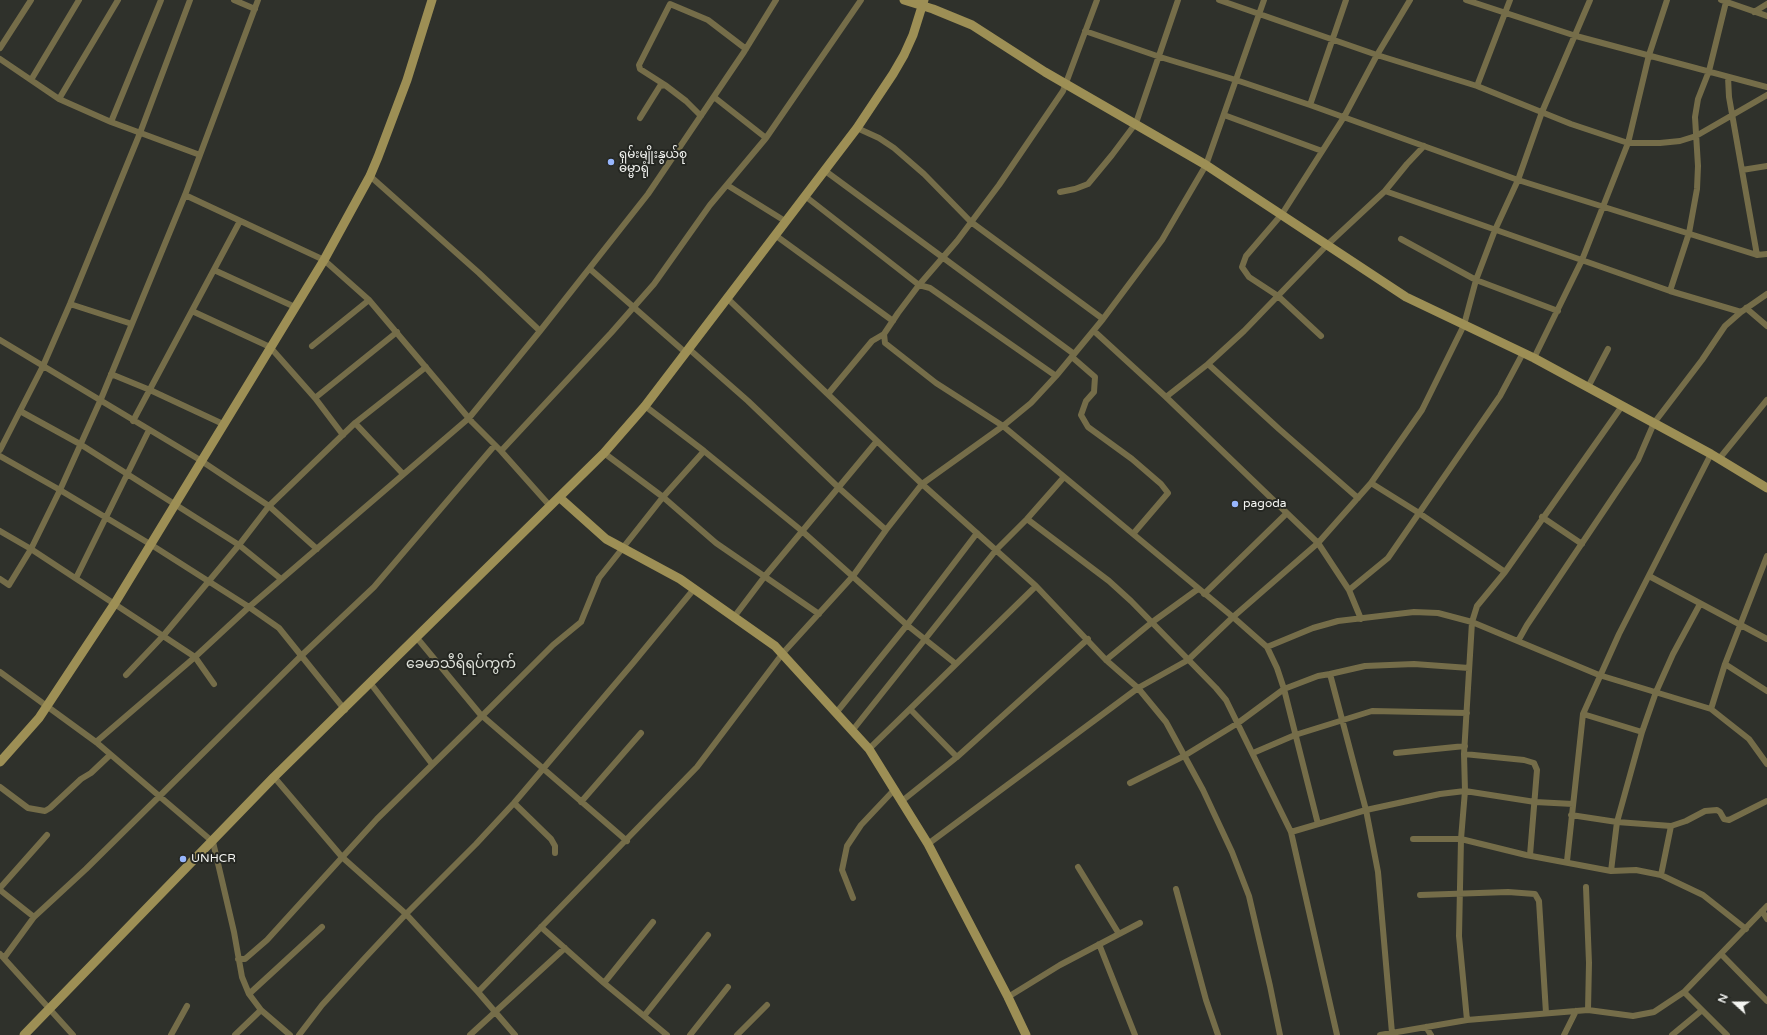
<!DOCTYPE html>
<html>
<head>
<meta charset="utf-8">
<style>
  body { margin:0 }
  #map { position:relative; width:1767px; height:1035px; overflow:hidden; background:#2f312b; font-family:"Varela Round",sans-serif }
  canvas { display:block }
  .north { position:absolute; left:1715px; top:983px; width:40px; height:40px; -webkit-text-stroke:3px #252722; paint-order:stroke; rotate:291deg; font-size:11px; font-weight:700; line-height:16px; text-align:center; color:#f4f5f2 }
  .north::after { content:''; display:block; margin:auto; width:14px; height:18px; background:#f4f5f2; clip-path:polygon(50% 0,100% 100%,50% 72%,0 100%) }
</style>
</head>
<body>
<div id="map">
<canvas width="1767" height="1035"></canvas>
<div class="north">N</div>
</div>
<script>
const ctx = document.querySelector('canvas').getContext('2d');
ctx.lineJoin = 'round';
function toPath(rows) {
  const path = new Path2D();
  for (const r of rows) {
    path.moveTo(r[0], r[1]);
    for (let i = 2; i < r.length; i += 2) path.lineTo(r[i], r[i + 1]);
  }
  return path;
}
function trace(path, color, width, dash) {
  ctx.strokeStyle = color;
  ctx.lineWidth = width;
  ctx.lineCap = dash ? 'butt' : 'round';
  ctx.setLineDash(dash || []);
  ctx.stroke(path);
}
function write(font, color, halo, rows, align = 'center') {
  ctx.font = font + ' "Varela Round","Noto Sans Myanmar",sans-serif';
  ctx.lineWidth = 4;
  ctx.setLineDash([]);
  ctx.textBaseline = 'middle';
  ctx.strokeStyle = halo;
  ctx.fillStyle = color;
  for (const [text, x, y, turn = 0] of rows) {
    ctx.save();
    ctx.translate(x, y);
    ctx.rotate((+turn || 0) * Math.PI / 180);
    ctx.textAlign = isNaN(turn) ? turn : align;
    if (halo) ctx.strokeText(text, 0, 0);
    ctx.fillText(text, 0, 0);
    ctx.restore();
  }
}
trace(toPath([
  [234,0,255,9],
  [1097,0,1063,91,999,185,957,241,919,285,898,313,884,334,885,343,936,383,1003,426,1233,617,1267,647,1277,668,1284,689,1318,824],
  [1219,0,1377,55,1477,86,1571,124,1628,143,1660,143,1680,141,1696,136,1767,95],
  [1466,0,1576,36,1767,87],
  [1721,0,1767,16],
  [1754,12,1767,4],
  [1085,31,1160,57,1236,80,1310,105,1518,180,1757,255,1767,254],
  [0,48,31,0],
  [0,59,59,99,111,122,200,155],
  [1728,77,1729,97,1757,255],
  [31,80,79,0],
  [665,85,640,69,639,65,670,4,708,20,746,49],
  [1477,86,1510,0],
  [714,97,766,138],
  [59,99,118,0],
  [1310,105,1346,0],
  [1224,115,1322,151],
  [640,118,660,86,665,85,686,101,701,116],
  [111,122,161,0],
  [857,128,879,138,894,148,924,174,971,222,1103,319],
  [824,170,1074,354],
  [1742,170,1767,166],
  [370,176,479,273,540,331],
  [727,185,785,221],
  [1385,191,1670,291,1741,312],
  [1060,192,1075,189,1088,184,1112,155,1136,123,1178,0],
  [185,195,324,260,369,300,472,422,501,451,550,506],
  [805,196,919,285,930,288,1056,376],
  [775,235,893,321],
  [1401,239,1476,280,1558,311],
  [590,269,686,353],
  [214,270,295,307],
  [1670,291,1689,233,1697,189,1698,166,1695,117,1698,99,1709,71,1726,2],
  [728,299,922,484,1036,586,1106,660,1138,688,1166,722,1203,790,1232,852,1249,896,1270,986,1280,1035],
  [70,304,132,324],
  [1746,308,1767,326],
  [192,311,270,347,315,398,343,435],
  [1094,331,1166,397,1318,543,1349,590,1361,619],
  [1321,336,1278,296,1249,277,1242,267,1246,256,1282,214,1344,117,1377,55,1410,0],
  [0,340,200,460,269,506,317,549],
  [312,346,369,300],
  [689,349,748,401,839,488,886,530],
  [1072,357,1095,377,1094,392,1086,401,1081,415,1088,427,1132,459,1161,484,1168,493,1133,534],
  [1534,358,1582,260,1628,143,1649,55,1667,0],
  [1208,364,1279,429,1358,498],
  [111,374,150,390,223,424],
  [1588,387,1608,349],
  [828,394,872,341,884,334],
  [1166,397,1208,364,1244,331,1327,245,1385,191,1407,164,1424,146],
  [315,398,397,332],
  [645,406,704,451,802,531,907,625,956,664],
  [20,411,80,444,239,545,281,579],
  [133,421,240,221],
  [355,423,403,474],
  [0,450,43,366,70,304,140,133,190,0],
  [501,451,611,333,654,284,710,205,766,138,861,0],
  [604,453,663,497,716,543,819,614],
  [0,456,60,490,150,544,249,607,279,628,345,710],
  [1719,459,1767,400],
  [1371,483,1419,513,1505,572],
  [1542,517,1582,544],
  [1027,519,1109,581,1131,601,1216,688,1226,700,1291,832,1337,1035],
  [0,531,31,549,195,657,214,684],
  [1649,576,1767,639],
  [76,578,149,430],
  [0,579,9,585,31,549,60,490,101,399,185,195,258,0],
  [1349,590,1388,558,1500,396,1523,353],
  [1204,594,1287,513],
  [734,617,765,576,877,441],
  [417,638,480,714,627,841],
  [1518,641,1527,625,1638,460,1654,423,1702,360,1725,326,1741,312,1767,294],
  [1267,647,1313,628,1338,621,1414,612,1438,613,1472,622,1599,675,1711,709,1749,739,1767,764],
  [1106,660,1151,623,1198,589],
  [1725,664,1767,691],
  [0,672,96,742,213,842,234,932,242,977,249,994,261,1010,290,1035],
  [1330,674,1365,666,1414,664,1469,668],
  [126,675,163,636,239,545,269,506,355,423,426,367],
  [371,684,432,764],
  [910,709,957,757],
  [1711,709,1725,664,1767,556],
  [836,713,907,625,977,533],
  [1583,714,1642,732],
  [852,731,996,550,1027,519,1064,477],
  [96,742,195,657,249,607,469,418,540,331,648,194,744,52,776,0],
  [869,749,1036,586],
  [1253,753,1295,735,1372,711,1467,713],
  [1396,753,1465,746],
  [1464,754,1524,760,1534,763,1537,770,1530,855],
  [274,777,342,857,406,914,478,992,515,1035],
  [1130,783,1184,756,1238,723,1284,689,1318,676,1330,674,1366,810,1378,872,1392,1033],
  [0,787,28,808,45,811,50,808,81,779,91,773,110,755],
  [902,801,957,757,1088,639],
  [581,802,641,733],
  [514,803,551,839,555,846,555,853],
  [1571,815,1617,822,1671,826,1686,821,1705,811,1717,810,1720,812,1724,819,1729,820,1767,801],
  [1291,832,1366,810,1440,794,1465,791,1535,802,1573,804],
  [1413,839,1461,839,1526,855,1611,871,1617,822,1642,732,1656,692,1673,654,1700,604],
  [928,844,1138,688,1188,660,1233,617,1318,543,1371,483,1422,410,1464,325,1476,280,1495,230,1518,180,1542,112,1590,0],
  [1567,861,1583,714,1619,634,1711,454],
  [1078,867,1119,934],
  [1611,871,1636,870,1661,875,1703,895,1746,929],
  [1661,875,1671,826],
  [1586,887,1589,963,1588,1010],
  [0,888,47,835],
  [1176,889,1206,1000,1218,1035],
  [0,890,34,917],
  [1420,895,1508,892,1535,894,1539,901,1546,1013],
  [853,898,842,870,847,846,861,825,894,790],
  [1762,911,1767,919],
  [541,927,604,983,667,1035],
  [1099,944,1135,1035],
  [0,954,73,1035],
  [1721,954,1767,1001],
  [4,958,34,917,86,869,301,656,374,587,495,445],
  [238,959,245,959,267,940,377,819,482,716,553,645,581,622,599,578,663,497,704,451],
  [604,983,653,922],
  [478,992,697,767,783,653,853,576,886,530,922,484,1003,426,1031,403,1056,376,1103,319,1162,240,1206,165,1264,0],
  [1684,992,1727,1035],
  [249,994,322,927],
  [1008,997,1060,965,1140,923],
  [644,1016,708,935],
  [1467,1020,1459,936,1461,839,1465,791,1464,754,1472,622,1477,606,1505,572,1622,406],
  [1426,1027,1431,1035],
  [171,1035,187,1006],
  [235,1035,261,1010],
  [299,1035,322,1005,364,959,406,914,476,844,514,803,633,663,694,589],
  [470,1035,565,948],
  [690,1035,728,987],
  [737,1035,767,1005],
  [1380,1035,1467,1020,1576,1011,1588,1010,1633,1016,1654,1012,1684,992,1767,906],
  [1564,1035,1576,1011],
  [1672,1035,1701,1011]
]), '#756d49', 6);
trace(toPath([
  [904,0,933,9,972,25,1045,72,1206,165,1406,297,1534,358,1711,454,1767,488],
  [559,497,606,539,680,579,775,646,869,749,928,844,1008,997,1026,1035],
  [0,762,39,718,115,603,324,260,370,176,378,157,407,80,432,0],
  [24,1035,274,777,604,453,645,406,857,128,893,74,904,55,913,35,924,0]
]), '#9d8f55', 9);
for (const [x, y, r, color] of [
  [611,162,4,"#97b6fd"],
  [1235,504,4,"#97b6fd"],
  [183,859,4,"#97b6fd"]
]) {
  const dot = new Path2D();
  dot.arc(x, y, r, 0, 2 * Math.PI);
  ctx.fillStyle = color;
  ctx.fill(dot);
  trace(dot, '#252722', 1.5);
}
write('12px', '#f4f5f2', '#252722', [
  ["ရှမ်းမျိုးနွယ်စု",619,155],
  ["ဓမ္မာရုံ",619,169],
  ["pagoda",1243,504],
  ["UNHCR",191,859]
], 'left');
write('14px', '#dfe2db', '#252722', [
  ["ခေမာသီရိရပ်ကွက်",461,664]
]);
</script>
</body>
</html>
